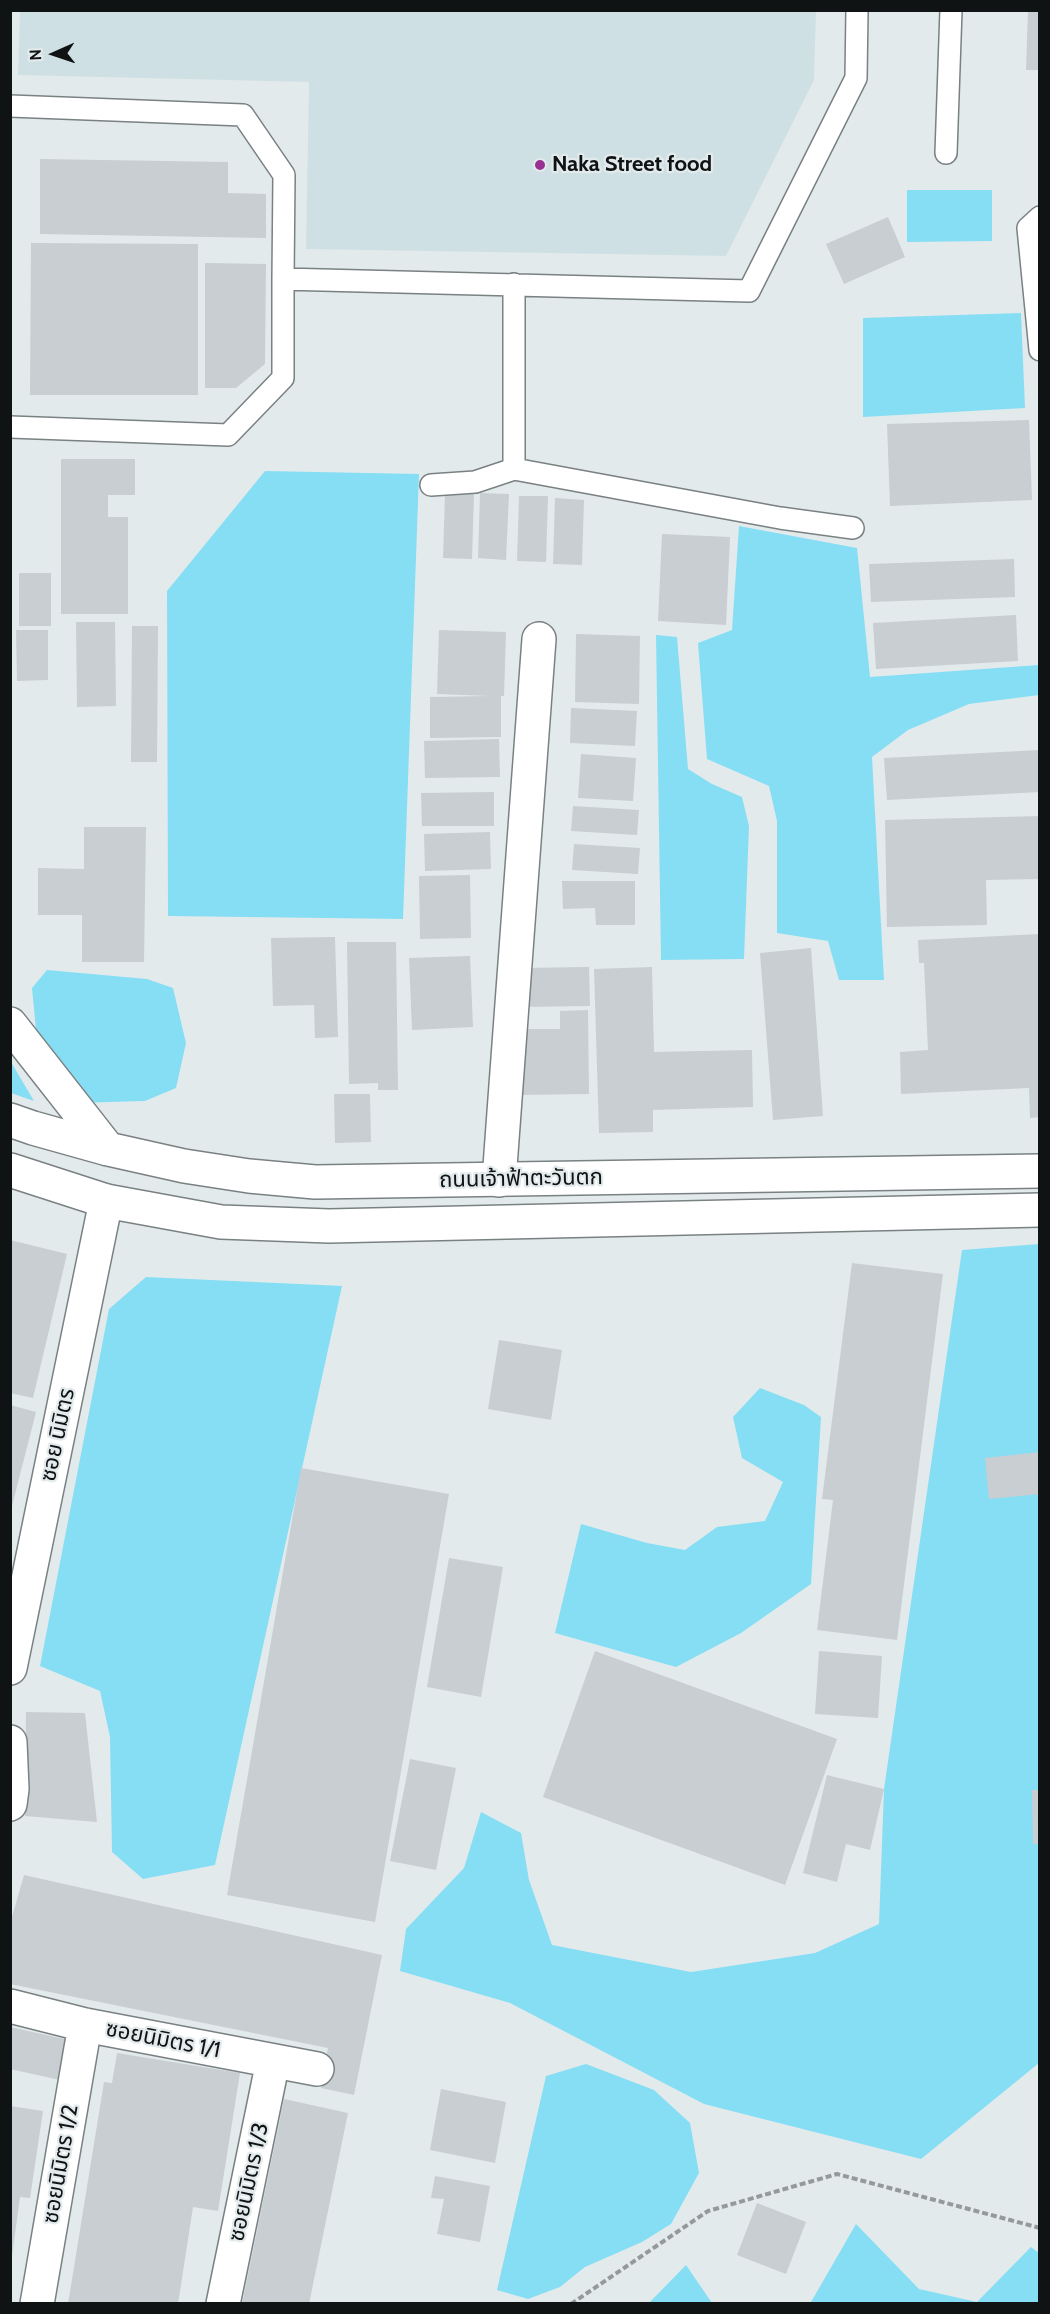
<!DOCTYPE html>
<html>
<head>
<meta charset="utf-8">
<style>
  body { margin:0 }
  #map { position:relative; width:1050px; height:2314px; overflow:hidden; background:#e3eaec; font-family:Cabin,sans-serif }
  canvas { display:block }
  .frame { position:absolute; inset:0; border:12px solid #101314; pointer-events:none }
  .north { position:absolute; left:24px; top:24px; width:60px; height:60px; -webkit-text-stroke:4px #e3eaec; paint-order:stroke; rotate:267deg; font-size:16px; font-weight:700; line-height:24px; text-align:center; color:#101314 }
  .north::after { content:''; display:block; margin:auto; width:21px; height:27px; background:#101314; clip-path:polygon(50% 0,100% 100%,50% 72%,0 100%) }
</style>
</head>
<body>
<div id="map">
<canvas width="1050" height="2314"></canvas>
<div class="frame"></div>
<div class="north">N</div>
</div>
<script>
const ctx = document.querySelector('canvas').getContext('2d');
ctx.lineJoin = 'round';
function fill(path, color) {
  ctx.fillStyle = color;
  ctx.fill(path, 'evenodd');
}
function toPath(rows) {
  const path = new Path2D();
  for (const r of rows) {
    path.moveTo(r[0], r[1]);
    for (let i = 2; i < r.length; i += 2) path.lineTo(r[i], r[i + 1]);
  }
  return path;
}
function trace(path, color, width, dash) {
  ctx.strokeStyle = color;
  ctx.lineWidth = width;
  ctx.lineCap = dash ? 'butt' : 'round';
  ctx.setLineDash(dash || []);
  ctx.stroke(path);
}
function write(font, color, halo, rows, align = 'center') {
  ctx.font = font + ' Cabin,"Noto Sans Thai",sans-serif';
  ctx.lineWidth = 4.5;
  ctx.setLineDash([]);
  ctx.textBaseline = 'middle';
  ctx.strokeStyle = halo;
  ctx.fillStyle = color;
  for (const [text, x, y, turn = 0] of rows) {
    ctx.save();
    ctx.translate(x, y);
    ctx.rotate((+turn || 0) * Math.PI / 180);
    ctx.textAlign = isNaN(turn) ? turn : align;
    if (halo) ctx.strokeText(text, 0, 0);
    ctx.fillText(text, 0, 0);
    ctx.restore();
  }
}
fill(toPath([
  [20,11,816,11,814,80,726,256,306,249,309,82,18,75]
]), '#cfe0e4');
fill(toPath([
  [907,190,992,190,992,241,907,242],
  [1021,313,1025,408,863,417,863,318],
  [265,471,419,474,403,919,168,916,167,591],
  [739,526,857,548,870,677,1039,665,1039,695,969,704,908,730,872,757,884,980,839,980,828,941,777,933,777,821,769,786,707,759,698,643,732,630],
  [656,635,677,637,688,769,712,784,742,797,749,826,744,959,661,960],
  [47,970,147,979,173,988,186,1043,176,1088,145,1101,75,1103,36,1030,32,988],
  [10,1062,11,1062,34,1101,11,1093],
  [1039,1244,1039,2063,921,2159,704,2104,510,2003,400,1971,406,1929,464,1868,481,1812,521,1833,529,1880,552,1945,691,1972,815,1953,879,1924,884,1789,962,1250],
  [146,1277,342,1286,215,1865,143,1879,112,1852,110,1737,100,1691,40,1666,109,1309],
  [760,1388,804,1405,821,1417,811,1584,741,1633,676,1667,555,1633,581,1524,647,1543,685,1550,717,1527,765,1521,783,1482,742,1458,733,1417],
  [586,2064,654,2090,690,2123,699,2173,671,2224,642,2242,585,2267,560,2287,528,2299,497,2290,546,2076],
  [856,2224,919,2289,977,2302,1031,2247,1039,2253,1039,2303,804,2303,811,2302],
  [686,2265,712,2303,649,2303]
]), '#86def4');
fill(toPath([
  [1028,10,1040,10,1040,70,1026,70],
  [40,159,228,162,228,193,266,194,266,238,40,234],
  [888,217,905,257,844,284,826,244],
  [31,243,198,244,198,395,30,395],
  [205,263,266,264,265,364,236,388,205,388],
  [1029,420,1032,500,890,506,887,424],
  [61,459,135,459,135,495,108,495,108,517,128,517,128,614,61,614],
  [445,493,474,494,472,559,443,558],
  [480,493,509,494,506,560,478,558],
  [519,496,548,496,546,562,517,561],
  [555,498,584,500,582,565,553,564],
  [662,534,730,537,726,625,658,621],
  [1014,559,1015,597,871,602,869,564],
  [19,573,51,573,51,626,19,626],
  [1016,615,1018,661,876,669,873,623],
  [76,622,115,622,116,706,77,707],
  [132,626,158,626,157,762,131,762],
  [16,630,48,630,48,680,17,681],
  [439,630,506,632,504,696,501,696,501,737,430,738,430,697,490,696,437,694],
  [576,634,640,636,639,704,575,702],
  [571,708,637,711,635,746,570,743],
  [499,739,500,777,425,778,424,741],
  [1040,750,1040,792,887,800,884,758],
  [581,754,636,758,633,801,578,798],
  [494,792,494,826,422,826,421,793],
  [573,806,639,810,637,835,571,831],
  [1040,816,1040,879,986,880,987,925,887,927,885,820],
  [84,827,146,827,144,962,82,962,82,915,38,915,38,868,84,869],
  [490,832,491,869,425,871,424,834],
  [574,844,640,848,638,874,572,870],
  [470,875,471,938,420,939,419,876],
  [562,881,635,881,635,925,596,925,595,908,563,909],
  [1040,934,1040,1117,1030,1118,1029,1088,901,1094,900,1052,928,1050,924,963,919,963,918,940],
  [335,937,338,1037,315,1038,314,1005,273,1006,271,938],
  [347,942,396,942,398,1090,378,1090,378,1083,349,1084],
  [811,948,823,1116,773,1120,760,953],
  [470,956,473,1027,412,1030,409,958],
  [589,967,590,1006,522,1007,521,968],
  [652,967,654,1052,752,1050,753,1107,653,1110,653,1132,599,1133,594,969],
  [588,1010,589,1094,519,1095,518,1029,560,1029,560,1011],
  [334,1094,370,1094,371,1142,335,1143],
  [10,1240,67,1254,33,1398,10,1393],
  [852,1263,943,1274,897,1640,817,1630,833,1500,822,1499],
  [499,1340,562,1350,551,1420,488,1409],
  [10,1405,36,1412,11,1510,10,1510],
  [1040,1452,1040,1494,989,1499,985,1458],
  [301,1468,449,1494,375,1922,227,1895],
  [449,1558,503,1567,481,1697,427,1687],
  [595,1651,837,1739,785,1885,543,1797],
  [819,1651,882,1656,878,1718,815,1714],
  [26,1712,85,1713,97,1822,25,1816],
  [410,1759,456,1768,436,1870,390,1861],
  [827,1775,884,1789,870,1850,846,1844,837,1882,803,1873],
  [1032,1790,1040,1790,1040,1844,1033,1844],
  [24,1875,382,1955,354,2095,321,2088,328,2048,10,1984,10,1924],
  [10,2027,69,2040,60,2080,10,2069],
  [117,2053,240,2073,218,2211,193,2207,178,2304,68,2304,104,2082,112,2083],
  [441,2089,506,2102,495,2163,430,2150],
  [284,2099,348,2113,309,2304,242,2304],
  [10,2106,43,2111,30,2198,20,2197,12,2256],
  [435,2176,490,2186,480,2242,437,2234,444,2199,431,2198],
  [757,2203,806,2222,786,2274,737,2255]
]), '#c8ced2');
const lane = toPath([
  [10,106,243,115,284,175,283,279],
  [946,153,951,10],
  [1040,217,1028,228,1040,350],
  [10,427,228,435,283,378,283,279,749,291,856,78,857,10],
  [514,469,780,518,853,528],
  [431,485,475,482,514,469,514,284]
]);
const street = toPath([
  [499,1180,539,639],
  [10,1668,106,1201],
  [10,1742,12,1789,10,1804],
  [10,2006,85,2025,317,2069],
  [37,2304,85,2025],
  [223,2304,273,2061]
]);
const secondary = toPath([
  [10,1024,108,1149],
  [10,1120,33,1128,108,1149,184,1166,249,1176,315,1182,1040,1171],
  [10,1170,106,1201,221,1222,329,1226,1040,1210]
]);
trace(lane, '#7a8183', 24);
trace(street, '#7a8183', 36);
trace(secondary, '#7a8183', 36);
trace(toPath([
  [571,2304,708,2211,837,2174,1040,2228]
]), '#94999b', 4, [6, 3]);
trace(lane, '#fff', 21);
trace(street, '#fff', 33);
trace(secondary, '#fff', 33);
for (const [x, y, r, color] of [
  [540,165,6,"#993093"]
]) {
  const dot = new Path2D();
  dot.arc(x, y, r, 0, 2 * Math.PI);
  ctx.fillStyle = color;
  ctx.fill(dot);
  trace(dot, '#e3eaec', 2);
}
write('bold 22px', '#101314', '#e3eaec', [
  ["Naka Street food",552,165]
], 'left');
write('22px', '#101314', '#e3eaec', [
  ["ถนนเจ้าฟ้าตะวันตก",521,1179,-1],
  ["ซอย นิมิตร",58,1435,-78],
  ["ซอยนิมิตร 1/1",163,2040,11],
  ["ซอยนิมิตร 1/2",61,2164,-80],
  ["ซอยนิมิตร 1/3",249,2182,-78]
]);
</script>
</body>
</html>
